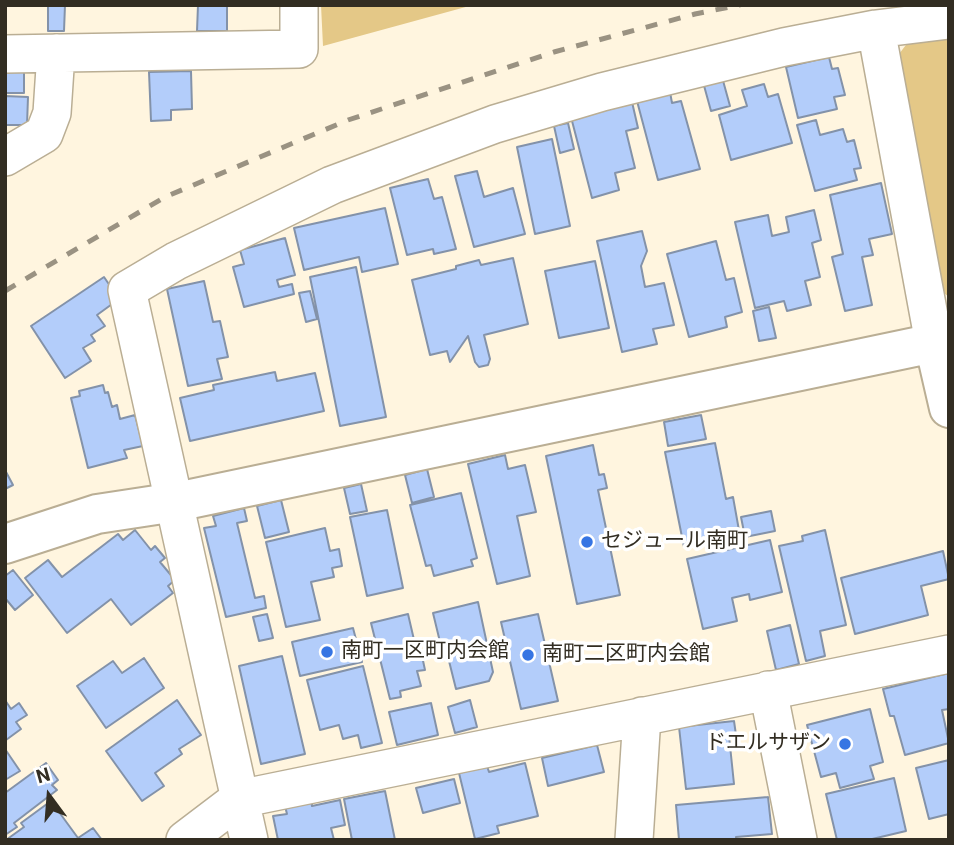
<!DOCTYPE html>
<html>
<head>
<meta charset="utf-8">
<style>
  body { margin:0 }
  #map { position:relative; width:954px; height:845px; overflow:hidden; background:#fff5df; font-family:Roboto,sans-serif }
  canvas { display:block }
  .frame { position:absolute; inset:0; border:7px solid #322d22; pointer-events:none }
  .north { position:absolute; left:14px; top:761px; width:70px; height:70px; -webkit-text-stroke:5px #fff; paint-order:stroke; rotate:344deg; font-size:19px; font-weight:700; line-height:28px; text-align:center; color:#322d22 }
  .north::after { content:''; display:block; margin:auto; width:24px; height:32px; background:#322d22; clip-path:polygon(50% 0,100% 100%,50% 72%,0 100%) }
</style>
</head>
<body>
<div id="map">
<canvas width="954" height="845"></canvas>
<div class="frame"></div>
<div class="north">N</div>
</div>
<script>
const ctx = document.querySelector('canvas').getContext('2d');
ctx.lineJoin = 'round';
function fill(path, color) {
  ctx.fillStyle = color;
  ctx.fill(path, 'evenodd');
}
function toPath(rows) {
  const path = new Path2D();
  for (const r of rows) {
    path.moveTo(r[0], r[1]);
    for (let i = 2; i < r.length; i += 2) path.lineTo(r[i], r[i + 1]);
  }
  return path;
}
function trace(path, color, width, dash) {
  ctx.strokeStyle = color;
  ctx.lineWidth = width;
  ctx.lineCap = dash ? 'butt' : 'round';
  ctx.setLineDash(dash || []);
  ctx.stroke(path);
}
function write(font, color, halo, rows, align = 'center') {
  ctx.font = font + ' Roboto,"Noto Sans JP",sans-serif';
  ctx.lineWidth = 7;
  ctx.setLineDash([]);
  ctx.textBaseline = 'middle';
  ctx.strokeStyle = halo;
  ctx.fillStyle = color;
  for (const [text, x, y, turn = 0] of rows) {
    ctx.save();
    ctx.translate(x, y);
    ctx.rotate((+turn || 0) * Math.PI / 180);
    ctx.textAlign = isNaN(turn) ? turn : align;
    if (halo) ctx.strokeText(text, 0, 0);
    ctx.fillText(text, 0, 0);
    ctx.restore();
  }
}
fill(toPath([
  [321,5,473,5,323,46],
  [949,34,949,297,940,290,896,58,912,37]
]), '#e4c887');
const building = toPath([
  [48,5,65,5,64,31,48,31,48,5],
  [198,5,227,5,227,31,197,31,198,5],
  [829,57,832,69,838,68,845,95,834,97,837,109,798,118,786,67,829,57],
  [5,69,24,70,24,93,5,93,5,69],
  [191,71,192,109,171,110,171,120,151,121,149,72,191,71],
  [722,77,730,106,711,111,703,82,722,77],
  [764,84,768,97,778,94,792,143,731,160,719,115,747,106,742,90,764,84],
  [670,92,672,103,681,101,700,169,658,180,637,101,670,92],
  [5,96,28,97,27,125,5,125,5,96],
  [632,102,638,128,626,131,635,168,615,173,619,190,592,198,571,117,632,102],
  [816,120,820,135,843,129,847,142,854,140,861,168,854,169,857,180,815,191,797,125,816,120],
  [568,123,574,149,560,153,554,126,568,123],
  [552,139,570,226,535,234,517,147,552,139],
  [477,171,484,197,513,188,525,234,474,247,455,176,477,171],
  [428,179,434,199,442,197,456,249,434,254,433,249,407,255,390,188,428,179],
  [881,183,892,234,869,239,873,255,862,257,872,305,845,311,832,257,843,254,830,195,881,183],
  [385,208,398,264,362,272,359,257,304,270,294,228,385,208],
  [814,210,821,240,812,243,820,277,805,281,811,305,787,311,784,301,755,308,735,222,768,215,772,236,789,232,786,217,814,210],
  [642,231,647,251,641,266,645,287,664,283,674,325,653,329,657,344,622,352,597,241,642,231],
  [285,238,295,275,277,280,279,287,292,284,294,294,244,307,233,267,244,264,240,250,285,238],
  [716,241,726,280,734,278,742,312,725,317,727,327,689,337,667,254,716,241],
  [513,258,528,324,484,335,490,359,488,365,479,367,475,362,468,336,450,362,447,351,430,355,412,280,456,269,456,266,479,260,481,265,513,258],
  [595,261,609,328,559,338,545,271,595,261],
  [356,267,386,417,340,426,310,277,356,267],
  [104,277,119,299,97,315,105,326,91,335,95,341,83,348,91,361,65,378,31,326,104,277],
  [204,281,213,322,220,321,228,357,217,359,222,379,188,386,167,289,204,281],
  [310,291,317,319,306,322,299,293,310,291],
  [769,307,776,338,759,341,753,311,769,307],
  [275,372,277,381,315,373,324,411,190,441,180,398,214,390,213,385,275,372],
  [103,385,105,393,108,392,112,407,117,405,120,419,135,415,143,446,124,450,127,458,88,468,71,398,80,396,79,391,103,385],
  [701,415,706,439,668,446,664,422,701,415],
  [715,443,726,499,733,497,740,536,684,547,665,452,715,443],
  [593,445,599,475,604,474,607,488,598,490,620,595,577,604,546,456,593,445],
  [505,455,508,469,525,465,536,512,517,516,530,576,497,584,468,464,505,455],
  [427,469,434,497,412,503,405,475,427,469],
  [5,470,13,485,5,489,5,470],
  [361,484,367,511,350,514,344,488,361,484],
  [461,493,477,558,471,560,473,566,434,576,431,565,426,566,410,505,461,493],
  [281,500,289,532,265,538,257,506,281,500],
  [244,508,247,521,237,523,255,598,264,596,266,608,226,617,204,528,216,526,213,516,244,508],
  [387,510,403,588,367,596,350,517,387,510],
  [771,511,775,531,745,537,741,517,771,511],
  [325,528,330,551,339,549,342,566,332,568,334,577,311,582,320,620,286,627,266,542,325,528],
  [135,530,151,550,155,546,165,558,160,562,175,580,168,586,173,593,131,625,111,599,67,633,25,578,48,560,62,577,118,534,123,540,135,530],
  [825,530,846,625,820,631,825,656,806,661,779,546,803,541,802,536,825,530],
  [770,540,782,592,750,600,749,594,732,598,737,621,703,629,687,559,770,540],
  [943,551,949,579,921,586,928,615,855,634,841,578,943,551],
  [13,570,33,595,15,610,5,598,5,576,13,570],
  [478,602,493,672,489,681,456,689,444,641,440,642,433,613,478,602],
  [267,614,273,638,259,641,253,617,267,614],
  [408,614,418,657,422,656,425,670,417,671,421,686,400,691,401,697,390,699,371,623,408,614],
  [538,614,558,701,521,709,501,622,538,614],
  [790,625,799,664,776,670,767,631,790,625],
  [353,628,362,662,300,676,292,642,353,628],
  [282,656,305,754,261,764,239,666,282,656],
  [144,658,164,688,106,728,77,686,113,661,122,673,144,658],
  [363,666,382,743,361,748,358,735,343,739,339,725,320,730,307,680,363,666],
  [949,673,949,709,942,710,949,743,905,755,894,716,890,716,883,689,949,673],
  [5,700,11,709,19,703,27,715,16,722,21,729,6,740,5,700],
  [177,700,201,735,179,749,182,754,155,773,164,786,142,801,106,751,177,700],
  [470,700,477,727,455,733,448,707,470,700],
  [431,703,438,735,397,745,389,712,431,703],
  [870,709,883,762,870,766,874,779,840,788,836,773,821,777,807,725,870,709],
  [734,721,736,735,729,736,734,784,686,789,679,727,734,721],
  [597,745,604,772,548,786,542,758,597,745],
  [5,749,20,771,5,780,5,749],
  [949,760,949,814,929,819,916,768,949,760],
  [46,763,58,780,52,785,57,790,14,823,17,827,5,835,5,793,46,763],
  [525,763,538,816,497,826,499,833,475,839,459,773,487,766,489,772,525,763],
  [894,778,906,831,868,840,837,840,826,794,894,778],
  [454,779,460,803,423,813,416,788,454,779],
  [385,791,395,840,352,840,344,799,385,791],
  [768,797,772,834,736,837,736,840,679,840,676,805,768,797],
  [311,800,312,806,340,800,345,825,331,828,334,840,278,840,273,816,287,814,285,806,311,800],
  [51,801,78,838,93,828,102,840,6,840,24,827,21,823,51,801]
]);
fill(building, '#b3cdfa');
trace(building, '#8392a9', 2);
const street = toPath([
  [876,29,934,343,949,340],
  [5,54,299,49,299,5],
  [5,157,44,134,52,113,56,53],
  [768,690,798,840],
  [185,840,239,799,949,654],
  [249,840,127,290,176,261,332,185,495,124,602,92,784,47,876,29,949,20],
  [634,840,642,716]
]);
const secondary = toPath([
  [5,544,97,514,176,502,934,343,949,408]
]);
trace(street, '#baae94', 40);
trace(secondary, '#baae94', 42);
trace(street, '#fff', 37);
trace(secondary, '#fff', 38);
trace(toPath([
  [5,291,165,197,348,120,554,52,695,14,740,5]
]), '#9a9282', 5, [12, 12]);
for (const [x, y, r, color] of [
  [587,542,7,"#3675e3"],
  [327,652,7,"#3675e3"],
  [528,655,7,"#3675e3"],
  [845,744,7,"#3675e3"]
]) {
  const dot = new Path2D();
  dot.arc(x, y, r, 0, 2 * Math.PI);
  ctx.fillStyle = color;
  ctx.fill(dot);
  trace(dot, '#fff', 2.5);
}
write('21px', '#322d22', '#fff', [
  ["セジュール南町",601,542],
  ["南町一区町内会館",341,652],
  ["南町二区町内会館",542,655],
  ["ドエルサザン",831,744,"right"]
], 'left');
</script>
</body>
</html>
